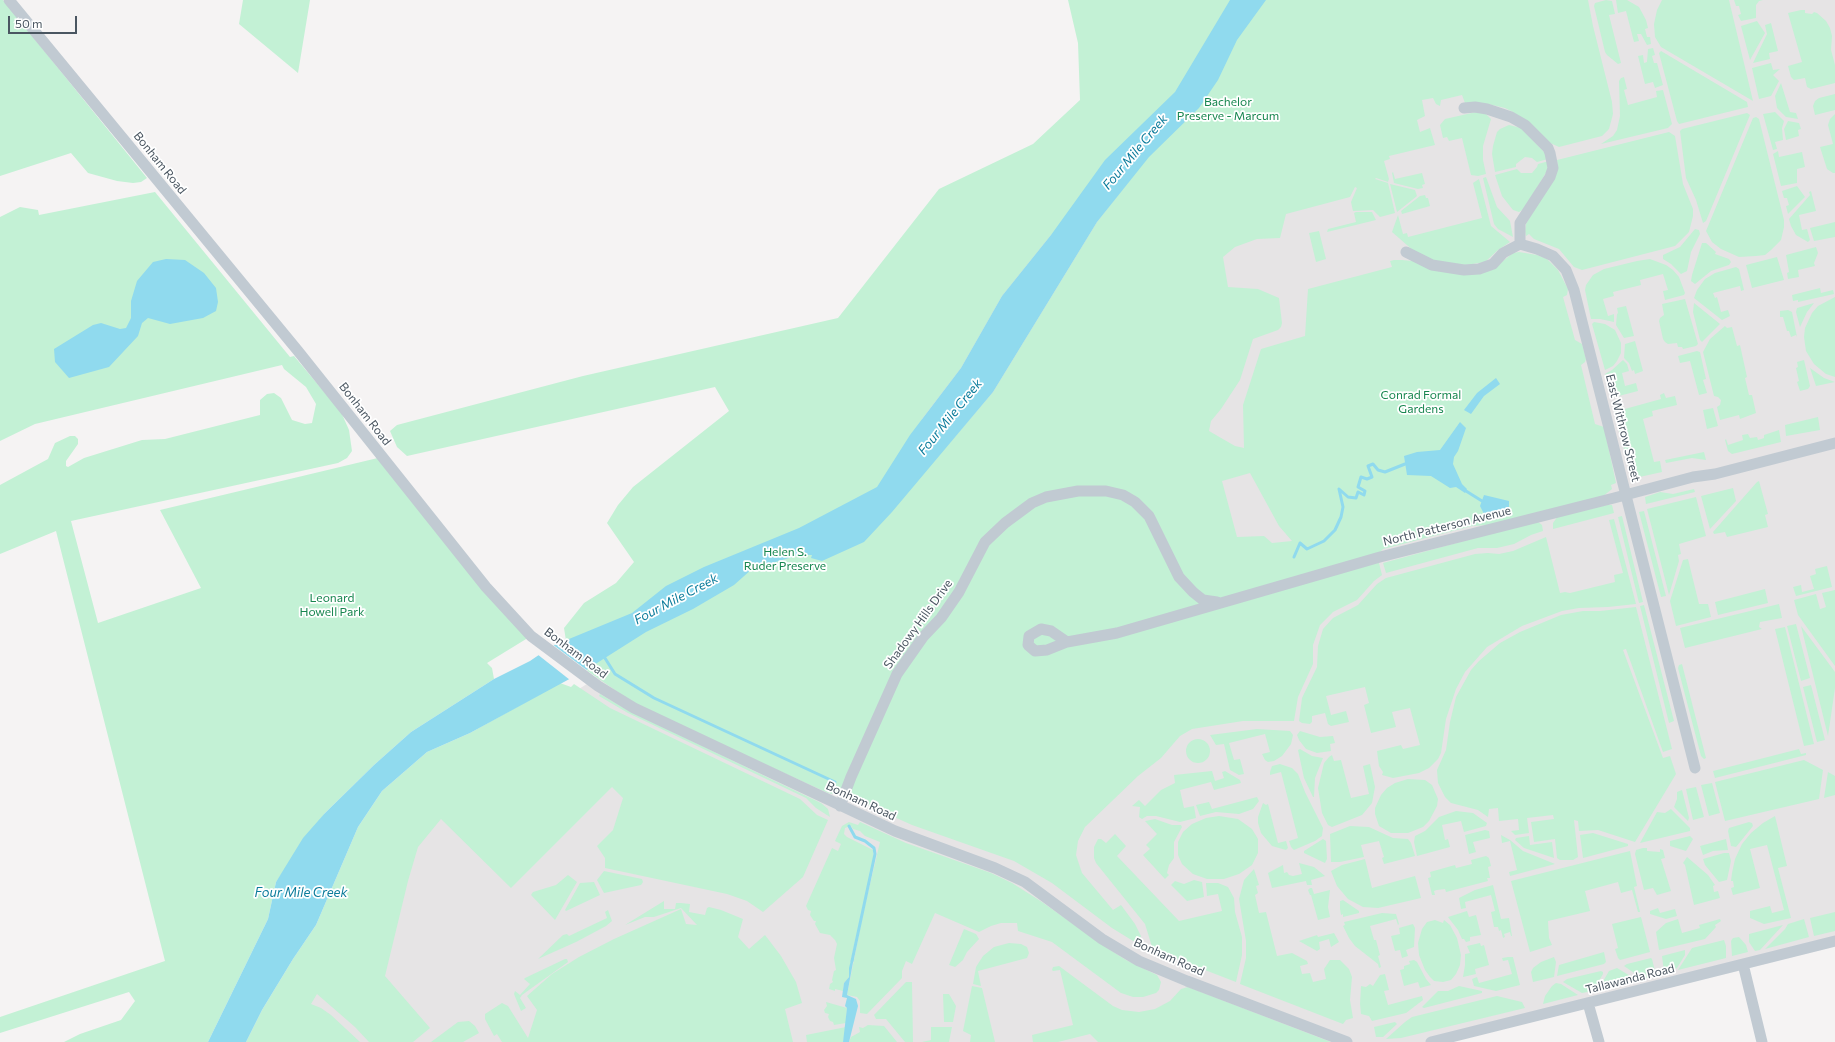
<!DOCTYPE html>
<html>
<head>
<meta charset="utf-8">
<style>
  body { margin:0 }
  #map { position:relative; width:1835px; height:1042px; overflow:hidden; background:#f5f3f3; font-family:Commissioner,sans-serif }
  canvas { display:block }
  .scale { position:absolute; left:8px; top:16px; width:69px; height:18px; box-sizing:border-box; border:2px solid #4a5661; border-top:0; padding-left:5px; font-size:12px; line-height:14px; white-space:nowrap; color:#4a5661; -webkit-text-stroke:3px #fff; paint-order:stroke }
</style>
</head>
<body>
<div id="map">
<canvas width="1835" height="1042"></canvas>
<div class="scale">50 m</div>
</div>
<script>
const ctx = document.querySelector('canvas').getContext('2d');
ctx.lineJoin = 'round';
function fill(path, color) {
  ctx.fillStyle = color;
  ctx.fill(path, 'evenodd');
}
function toPath(rows) {
  const path = new Path2D();
  for (const r of rows) {
    if (r.length === 3) {
      path.moveTo(r[0] + r[2], r[1]);
      path.arc(r[0], r[1], r[2], 0, 2 * Math.PI);
      continue;
    }
    path.moveTo(r[0], r[1]);
    for (let i = 2; i < r.length; i += 2) path.lineTo(r[i], r[i + 1]);
  }
  return path;
}
function trace(path, color, width, dash) {
  ctx.strokeStyle = color;
  ctx.lineWidth = width;
  ctx.lineCap = dash ? 'butt' : 'round';
  ctx.setLineDash(dash || []);
  ctx.stroke(path);
}
function write(font, color, halo, rows, align = 'center') {
  ctx.font = font + ' Commissioner,sans-serif';
  ctx.lineWidth = 3.5;
  ctx.setLineDash([]);
  ctx.textBaseline = 'middle';
  ctx.strokeStyle = halo;
  ctx.fillStyle = color;
  for (const [text, x, y, turn = 0] of rows) {
    ctx.save();
    ctx.translate(x, y);
    ctx.rotate((+turn || 0) * Math.PI / 180);
    ctx.textAlign = isNaN(turn) ? turn : align;
    if (halo) ctx.strokeText(text, 0, 0);
    ctx.fillText(text, 0, 0);
    ctx.restore();
  }
}
fill(toPath([
  [1247,0,1835,0,1835,941,1430,1042,288,1042,389,809,590,682,701,583]
]), '#e6e4e5');
fill(toPath([
  [0,0,3,0,147,178,141,182,133,183,117,181,88,173,71,153,0,176],
  [243,0,310,0,298,73,239,24],
  [1068,0,1588,0,1593,26,1612,102,1613,114,1609,129,1602,136,1559,147,1548,142,1513,112,1505,108,1488,104,1465,103,1462,95,1441,100,1440,106,1436,104,1433,98,1422,100,1425,116,1417,120,1420,132,1430,128,1435,145,1389,156,1390,159,1384,161,1389,179,1388,182,1376,178,1375,179,1388,183,1395,213,1380,217,1373,210,1353,211,1351,202,1357,188,1355,187,1350,197,1286,214,1280,238,1257,239,1235,247,1223,257,1228,287,1258,289,1279,298,1282,323,1281,327,1278,330,1253,339,1240,380,1221,409,1211,421,1209,431,1235,446,1244,448,1243,405,1261,349,1305,336,1308,289,1392,267,1390,261,1394,260,1402,260,1493,269,1513,253,1519,252,1537,255,1547,259,1558,270,1568,289,1567,295,1563,297,1575,340,1582,344,1586,359,1585,362,1581,365,1595,424,1604,427,1616,483,1611,485,1612,489,1602,497,1488,525,1472,526,1383,549,1369,564,1379,563,1382,575,1374,581,1357,600,1333,612,1320,625,1313,645,1313,664,1298,697,1294,721,1243,721,1192,729,1180,736,1161,758,1138,776,1085,827,1078,841,1076,855,1082,873,1113,910,1121,905,1135,924,1141,936,1140,942,1138,944,1112,928,1052,883,1014,861,912,825,852,798,828,793,641,708,586,670,567,647,564,628,584,603,616,583,634,562,607,523,618,505,633,487,729,411,715,387,407,456,397,447,390,431,397,425,583,376,838,318,939,189,1033,144,1080,100,1078,43],
  [1133,176,1097,222,993,392,947,446,922,419,961,368,1002,296,1051,235],
  [1250,473,1279,526,1292,541,1272,543,1264,536,1237,537,1222,481],
  [1606,0,1612,1,1615,14,1609,15,1621,63,1618,64,1607,55,1605,52,1594,6,1595,3],
  [1616,0,1627,0,1639,7,1646,20,1648,28,1645,29,1647,37,1650,37,1651,44,1647,45,1641,34,1637,34,1639,41,1634,42,1626,11,1618,13],
  [1662,0,1729,0,1753,101,1661,47,1655,37,1654,24,1657,10],
  [1734,0,1763,0,1759,1,1756,5,1756,18,1741,21,1738,15,1741,14,1739,6,1736,6],
  [1801,10,1805,10,1805,13,1812,14,1814,12,1817,13,1826,21,1830,28,1832,36,1831,50,1835,65,1835,83,1811,89,1807,87,1805,78,1794,80,1791,77,1788,66,1802,62,1788,13],
  [1757,21,1765,33,1750,60,1741,26],
  [1771,23,1778,51,1769,53,1770,59,1753,63,1767,34,1765,25],
  [1653,48,1655,55,1652,56,1654,63,1657,63,1663,85,1655,88,1653,82,1645,84,1638,56,1643,55,1644,63,1647,62,1648,49],
  [1661,51,1747,102,1748,107,1679,124,1677,121,1659,53],
  [1771,63,1773,70,1780,69,1773,75,1779,81,1771,96,1759,99,1752,68],
  [1624,77,1627,89,1624,90,1628,105,1657,97,1656,91,1663,90,1672,124,1668,128,1601,144,1613,136,1617,130,1620,116,1619,81,1621,78],
  [1781,83,1790,112,1796,113,1798,119,1786,117,1777,108,1775,96],
  [1835,94,1835,110,1815,115,1813,106,1815,101,1819,98],
  [1476,112,1486,114,1491,119,1483,146,1483,160,1486,174,1478,176,1471,175,1462,138,1449,141,1447,137,1443,138,1440,125,1445,119],
  [1775,112,1784,121,1782,128,1783,140,1775,142,1777,149,1773,150,1763,114],
  [1747,113,1750,115,1706,221,1703,223,1696,200,1686,178,1680,131,1682,129],
  [1835,114,1835,173,1833,173,1827,169,1820,147,1833,144,1828,125,1830,119],
  [1756,117,1759,119,1784,220,1784,227,1781,240,1771,250,1765,255,1756,256,1739,257,1721,249,1712,242,1706,231,1753,118],
  [1788,121,1799,123,1801,129,1798,130,1799,136,1786,140,1784,129],
  [1509,125,1521,128,1545,153,1548,159,1537,162,1532,158,1525,157,1516,164,1516,167,1495,172,1492,154,1493,146,1497,132,1500,129],
  [1669,132,1675,136,1683,184,1693,209,1693,216,1689,232,1675,246,1582,270,1574,267,1559,249,1534,239,1529,234,1526,236,1525,231,1526,224,1558,167,1557,160],
  [1778,151,1779,157,1802,152,1805,167,1797,169,1797,183,1781,186,1773,154],
  [1549,161,1547,171,1524,209,1519,212,1513,210,1502,196,1495,175,1517,169,1521,173,1532,173,1537,167,1538,164],
  [1393,172,1395,179,1422,173,1425,184,1422,185,1423,188,1418,189,1394,183,1392,173],
  [1486,177,1497,207,1510,221,1513,237,1498,229,1494,224,1483,178],
  [1479,179,1491,226,1510,242,1498,250,1485,262,1466,265,1439,263,1415,252,1392,232,1398,215,1403,234,1407,233,1408,237,1482,218,1473,183],
  [1390,184,1415,190,1417,196,1397,212],
  [1797,186,1805,197,1788,214,1786,206,1789,205,1787,198,1784,198,1782,191],
  [1811,191,1816,211,1799,215,1802,230,1807,229,1810,240,1808,242,1796,235,1791,226,1789,219,1810,195,1809,192],
  [155,192,290,357,294,356,341,412,349,430,352,451,347,458,338,463,71,521,98,623,201,588,160,510,382,457,531,636,487,663,492,668,494,679,411,732,374,765,325,813,276,882,268,919,208,1042,64,1042,80,1034,121,1020,135,1001,129,992,0,1033,0,1017,165,961,56,531,0,554,0,485,48,459,55,443,70,436,75,436,78,439,78,444,66,461,66,466,68,467,84,458,142,440,165,439,260,415,260,400,267,394,274,393,281,398,292,420,305,424,312,423,316,404,306,387,284,369,282,365,35,424,0,441,0,217,20,207,38,210,39,215],
  [1425,195,1426,198,1428,198,1430,206,1402,214,1401,211,1420,196],
  [1356,212,1372,212,1376,220,1327,232,1328,229,1356,222,1354,213],
  [1835,222,1835,237,1814,241,1810,228],
  [1695,229,1699,230,1700,234,1691,252,1687,271,1681,274,1671,264,1663,259,1663,255,1680,247],
  [1319,231,1326,259,1316,262,1309,233],
  [1702,243,1706,243,1716,252,1715,254,1729,259,1731,262,1729,265,1711,271,1695,284,1691,281,1692,275],
  [1816,247,1818,253,1814,263,1815,266,1798,270,1799,277,1788,279,1787,273,1789,272,1786,255],
  [1777,257,1784,280,1752,288,1746,265],
  [1650,259,1666,265,1673,270,1679,277,1685,293,1684,295,1665,300,1663,291,1668,290,1663,274,1640,280,1641,285,1613,292,1614,296,1603,299,1608,316,1614,314,1614,322,1600,319,1591,319,1585,290,1586,285,1593,275,1604,269,1637,261],
  [1736,267,1739,269,1744,290,1741,291,1740,286,1713,293,1715,298,1717,297,1721,312,1728,310,1730,316,1722,320,1694,298,1697,290,1705,279,1715,273],
  [1820,288,1821,293,1833,290,1834,294,1798,302,1798,300,1793,301,1792,295],
  [1835,297,1835,377,1826,374,1814,364,1806,351,1804,337,1805,328,1812,313,1818,306],
  [1685,299,1698,344,1696,346,1683,349,1682,347,1678,347,1677,343,1668,344,1665,342,1663,339,1659,321,1660,318,1664,315,1662,304],
  [1694,303,1720,324,1702,342,1700,340,1693,312],
  [1814,303,1807,312,1800,327,1796,312,1797,308],
  [1626,306,1634,336,1624,338,1616,325,1617,314,1618,313,1617,308],
  [1788,310,1792,312,1797,337,1796,335,1791,337,1789,331,1787,331,1783,317,1780,317,1780,311],
  [1594,322,1605,324,1615,330,1621,343,1621,353,1617,361,1613,366,1605,370,1592,324],
  [1725,326,1727,328,1732,327,1737,346,1740,345,1747,377,1745,378,1749,395,1752,395,1756,413,1740,419,1739,415,1720,420,1717,407,1720,405,1721,400,1718,397,1714,396,1703,352,1710,339],
  [1635,341,1643,371,1635,374,1634,370,1632,371,1629,363,1624,358,1625,344],
  [1697,351,1700,352,1706,379,1703,380,1707,393,1699,395,1690,361,1680,363,1678,356],
  [1623,360,1627,364,1629,371,1622,373,1625,386,1636,383,1638,391,1611,398,1605,374,1612,370],
  [1804,360,1810,386,1808,389,1800,391,1797,382,1799,381,1796,368,1798,367,1797,362],
  [1810,368,1824,378,1835,382,1816,386],
  [1664,393,1666,398,1675,396,1677,405,1652,411,1653,416,1643,419,1654,462,1660,461,1662,472,1635,478,1630,471,1614,412,1661,399,1660,395],
  [1713,408,1718,426,1707,429,1703,410],
  [1818,417,1820,430,1786,436,1785,425],
  [1779,430,1781,442,1732,454,1728,451,1725,440,1726,439,1728,445,1743,440,1742,435,1748,434,1750,438,1757,437,1758,440,1764,438,1764,435],
  [1704,452,1706,460,1692,458,1666,463,1665,460],
  [1759,481,1768,514,1765,515,1768,527,1727,537,1725,532,1714,534,1713,532,1757,482],
  [1733,488,1736,501,1710,529,1701,496],
  [1694,489,1695,492,1646,504,1645,497,1660,492,1673,494],
  [1696,497,1706,536,1679,544,1681,554,1678,555,1679,561,1669,595,1647,509],
  [1607,505,1612,505,1614,513,1553,529,1553,523,1558,516],
  [1644,511,1666,596,1661,597,1639,512],
  [1622,516,1643,602,1639,603,1618,517],
  [1614,519,1636,604,1608,607,1579,608,1562,611,1522,626,1487,647,1465,672,1456,689,1446,719,1441,753,1438,759,1429,768,1419,773,1393,778,1382,775,1383,772,1379,766,1377,751,1401,745,1403,749,1420,745,1410,708,1392,712,1396,727,1371,733,1364,705,1369,703,1365,687,1326,696,1331,715,1346,711,1349,722,1331,726,1328,724,1325,713,1312,716,1312,722,1310,724,1302,723,1299,721,1302,698,1317,667,1318,646,1323,629,1333,618,1358,605,1377,584,1386,578,1475,554,1488,553,1499,554,1513,551,1546,537,1560,593,1565,592,1570,593,1615,582,1614,575,1623,573,1609,520],
  [1537,521,1542,525,1543,531,1531,535,1514,544,1497,548,1478,548,1386,573,1383,563],
  [1688,559,1699,604,1708,604,1711,617,1676,626,1670,601,1683,560],
  [1827,566,1832,587,1796,596,1793,587,1801,585,1802,592,1814,589,1810,576,1816,574,1815,569],
  [1765,589,1768,603,1718,615,1715,602],
  [1835,590,1835,666,1798,615,1794,600,1816,594,1820,609,1826,607,1822,593],
  [1779,604,1782,618,1760,622,1759,627,1762,629,1685,648,1680,628],
  [1644,605,1674,721,1669,723,1640,606],
  [1636,607,1672,749,1663,752,1626,649,1623,650,1663,758,1670,756,1676,774,1635,842,1598,830,1579,831,1578,821,1574,820,1578,857,1573,860,1560,860,1557,858,1555,839,1534,842,1531,822,1554,819,1553,815,1527,818,1529,833,1515,835,1511,831,1519,830,1518,819,1499,821,1498,808,1489,809,1488,817,1478,810,1451,803,1445,797,1438,783,1437,770,1446,750,1450,722,1456,697,1471,670,1479,661,1500,643,1520,632,1561,615,1583,611,1600,611],
  [1796,624,1810,678,1801,681,1787,626],
  [1801,626,1835,672,1835,688,1828,736],
  [1785,627,1814,744,1804,746,1775,629],
  [1682,664,1706,758,1704,759,1701,756,1678,668,1679,665],
  [560,683,571,687,574,684,610,708,800,799,817,815,828,820,803,877,763,912,747,901,727,894,605,868,605,858,597,846,613,830,623,798,612,787,511,888,441,819,418,847,408,881,385,976,430,1028,413,1042,369,1042,355,1027,317,994,311,1004,321,1008,331,1015,360,1042,246,1042,262,1010,293,959,316,925,358,827,382,791,427,752,470,733],
  [1811,685,1825,740,1817,742,1803,687],
  [600,694,629,711,821,803,828,809,830,817,816,808,806,798,628,713,599,696],
  [1257,729,1290,731,1293,735,1291,744,1282,756,1274,761,1268,762,1265,760,1262,754,1270,752,1265,734,1229,743,1234,760,1240,759,1244,774,1239,775,1230,770,1224,744,1216,745,1210,735],
  [1300,731,1320,737,1333,736,1335,743,1330,744,1331,751,1317,753,1306,749,1299,740,1297,735],
  [1198,751,12],
  [1300,749,1312,756,1323,758,1315,778,1314,797,1313,797,1304,778,1298,750],
  [1799,749,1801,754,1806,753,1806,755,1715,778,1713,771],
  [1332,755,1334,761,1341,760,1351,798,1369,794,1363,766,1370,764,1375,787,1372,803,1362,815,1332,827,1328,825,1322,813,1318,788,1324,763,1329,757],
  [1804,760,1823,770,1819,799,1725,821,1715,782],
  [1280,764,1292,768,1298,774,1305,792,1323,828,1322,836,1315,841,1294,850,1291,847,1289,841,1298,838,1281,772,1270,775,1270,772,1272,766],
  [1212,771,1215,781,1224,778,1222,772,1225,771,1240,780,1241,783,1214,790,1211,782,1180,790,1184,808,1194,806,1196,818,1180,822,1156,816,1147,816,1142,819,1139,817,1140,807,1132,806,1139,800,1145,806,1161,790,1175,783,1174,775],
  [1828,772,1835,776,1835,795,1824,798],
  [1408,779,1425,780,1432,785,1438,799,1437,806,1429,821,1423,827,1408,833,1391,833,1379,826,1375,814,1375,808,1381,795,1387,788,1395,783],
  [1712,783,1720,813,1709,816,1701,785],
  [1696,787,1704,817,1693,820,1686,789],
  [1682,790,1689,818,1688,821,1674,807,1677,799,1677,792],
  [1257,797,1259,801,1253,809,1239,814,1216,812,1200,816,1196,805,1209,802,1212,809],
  [1263,803,1266,805,1268,804,1278,843,1286,841,1288,848,1286,850,1272,846,1261,833,1258,823,1258,817],
  [1671,809,1690,828,1690,831,1640,843,1657,812,1665,813],
  [1456,811,1473,813,1487,823,1486,826,1464,832,1461,821,1442,825,1445,840,1448,839,1450,847,1417,856,1414,842,1415,836,1425,831,1439,817],
  [1219,816,1238,819,1252,829,1258,839,1258,853,1252,865,1239,874,1224,879,1207,879,1193,874,1182,864,1178,855,1178,842,1183,832,1192,824,1206,818],
  [1775,816,1787,866,1778,868,1791,918,1764,924,1750,918,1750,911,1770,906,1772,913,1784,910,1767,845,1750,849,1760,888,1733,895,1731,888,1734,887,1733,881,1731,881,1732,873,1735,859,1742,844,1751,833,1763,823],
  [1155,819,1172,825,1181,825,1182,827,1174,842,1174,858,1169,865,1167,873,1169,875,1165,879,1143,855,1150,849,1146,845,1157,834,1145,821],
  [849,822,858,825,860,822,906,843,991,873,1012,883,1042,902,1104,946,1126,960,1157,975,1161,982,1159,990,1156,993,1143,997,1133,997,1121,993,1052,942,1018,931,1017,923,1001,923,991,926,979,932,935,913,912,964,906,961,902,971,902,978,867,1014,860,1013,860,1001,857,997,847,995,863,914,880,842,865,836,860,831,853,829,851,826,845,828,844,834,847,837,873,850,874,858,851,960,849,977,844,983,843,991,835,989,835,991,829,989,830,984,833,982,832,980,834,971,836,970,834,958,837,944,835,940,830,935,820,933,815,924,816,921,814,921,810,915,811,911,808,910,806,906,832,848,838,851,841,844,835,841,842,826],
  [1749,822,1752,823,1753,826,1736,847,1731,846,1728,831,1729,828],
  [1350,826,1369,827,1393,838,1408,839,1411,843,1415,856,1384,864,1382,858,1384,857,1379,841,1361,845,1364,857,1340,862,1331,862,1330,834],
  [1485,830,1489,831,1490,838,1473,842,1476,852,1469,854,1465,835],
  [1593,833,1628,844,1628,846,1583,858,1580,835],
  [1115,834,1126,846,1117,856,1179,921,1222,911,1218,894,1207,896,1206,883,1218,883,1228,887,1234,898,1235,912,1242,937,1242,955,1236,982,1153,950,1145,924,1096,863,1094,858,1094,847,1098,839,1101,839,1106,843],
  [1501,835,1510,840,1523,851,1555,864,1510,876,1509,872,1517,870,1510,841,1502,843],
  [1529,836,1530,845,1552,842,1554,858,1524,848,1515,840,1516,838],
  [1690,836,1693,839,1686,851,1670,846,1670,841],
  [1323,839,1326,841,1327,859,1325,863,1304,853,1304,851],
  [1726,839,1728,850,1713,851,1703,855,1700,846],
  [1643,848,1647,848,1647,851,1660,852,1660,849,1663,850,1665,858,1661,859,1671,891,1657,895,1653,888,1644,890,1635,854,1636,850],
  [1630,851,1637,886,1634,887,1640,912,1638,912,1632,890,1621,893,1618,882,1585,891,1590,911,1548,921,1549,938,1552,945,1530,952,1511,881],
  [1724,853,1729,853,1731,861,1727,880,1719,882,1705,865,1703,859],
  [1486,856,1489,858,1491,866,1488,867,1490,878,1487,878,1488,881,1446,892,1445,889,1437,890,1434,891,1435,895,1432,895,1428,878,1431,877,1430,872,1455,865,1456,868,1472,864,1471,860],
  [1687,857,1708,875,1715,885,1713,886,1714,892,1718,891,1720,898,1694,905,1685,865,1683,863],
  [1365,859,1372,888,1415,876,1421,898,1378,908,1363,907,1348,899,1337,886,1331,871,1342,865],
  [1299,863,1314,867,1325,876,1311,880,1312,885,1307,885,1306,881,1272,888,1268,873,1283,865,1284,873,1287,872,1289,875,1293,876,1302,874],
  [1254,869,1259,885,1256,886,1258,893,1255,895,1259,913,1266,912,1277,956,1292,953,1307,961,1308,964,1300,966,1302,974,1310,973,1313,982,1326,979,1324,969,1330,960,1340,960,1349,969,1352,977,1350,1000,1353,1018,1346,1020,1343,1024,1240,984,1246,958,1246,941,1239,899,1244,880],
  [604,871,642,879,643,882,641,885,604,893,597,880],
  [568,875,577,882,555,920,531,895,533,892,556,885],
  [1194,880,1202,882,1204,897,1187,901,1171,885,1175,881,1184,884],
  [594,882,600,895,566,911,565,910,580,883],
  [1493,885,1501,919,1509,918,1512,936,1511,936,1510,932,1504,934,1505,937,1503,938,1501,930,1499,931,1498,927,1494,927,1491,912,1495,911,1491,895,1465,902,1466,908,1461,909,1459,898,1475,890],
  [1310,888,1312,888,1314,894,1330,890,1328,907,1330,917,1318,920,1311,895,1310,895,1308,890],
  [1343,900,1359,911,1359,913,1343,917,1343,914,1341,915,1340,909,1340,901],
  [664,901,664,909,675,909,676,903,681,903,690,904,689,912,705,915,707,908,709,907,721,910,743,919,738,937,749,949,765,935,781,956,796,982,802,1003,785,1009,793,1042,502,1042,497,1034,494,1036,485,1019,485,1014,502,1003,508,1006,528,1038,537,1010,527,996,552,974,579,957,614,939,681,909,686,924,697,925,681,908,654,917,645,917,625,925],
  [1658,908,1660,913,1675,909,1677,916,1666,919,1650,914,1650,911],
  [608,910,612,921,606,926,576,942,538,959,563,935,567,934,569,936,607,918,605,912],
  [1467,911,1469,917,1476,915,1481,935,1470,937,1470,941,1466,942,1464,939,1462,939,1458,930,1448,917],
  [1835,912,1835,931,1814,936,1810,918],
  [1382,913,1396,914,1399,924,1398,925,1396,919,1370,926,1374,940,1376,940,1380,955,1378,956,1381,967,1379,968,1378,964,1355,946,1349,938,1343,926,1345,925,1344,922],
  [1641,917,1650,952,1620,960,1618,958,1615,949,1618,948,1612,924],
  [1678,919,1682,933,1700,928,1699,925,1720,919,1721,921,1715,925,1716,927,1705,939,1659,950,1656,932,1666,923],
  [1804,919,1809,937,1765,949,1785,929,1788,924],
  [1435,920,1443,923,1444,920,1450,925,1457,938,1461,955,1460,965,1456,974,1451,980,1443,982,1434,981,1430,977,1425,970,1419,955,1418,943,1422,929,1427,922],
  [1413,924,1415,928,1414,947,1406,950,1408,956,1402,958,1400,950,1395,951,1391,936,1400,934,1399,928],
  [1783,925,1760,950,1755,951,1749,942,1749,934],
  [964,929,976,934,979,939,967,952,963,960,955,967,949,965],
  [1334,933,1339,942,1331,947,1329,939,1319,942,1320,949,1317,951,1299,941,1317,935,1318,937],
  [1739,937,1746,945,1748,952,1732,956,1731,941,1733,938],
  [1724,940,1726,946,1726,958,1678,970,1692,948],
  [1009,943,1021,944,1027,947,1029,953,1027,958,978,971,981,986,973,984,976,967,983,956,994,947],
  [1480,943,1481,946,1484,945,1489,965,1475,969,1476,974,1463,977,1465,965,1465,954,1470,953,1467,946],
  [1685,950,1685,955,1677,968,1672,971,1664,972,1662,956],
  [1604,952,1606,962,1604,964,1557,976,1559,965],
  [1508,957,1513,957,1520,985,1496,991,1474,986,1472,979,1477,977,1479,983,1512,974,1508,960,1503,961,1502,958],
  [1554,957,1556,962,1554,977,1533,982,1531,972,1533,968,1541,962],
  [565,959,567,959,568,962,522,995,520,998,526,1008,521,1011,514,994,515,991,520,995,530,984,524,979,525,978],
  [1652,959,1656,975,1643,979,1624,966,1627,964,1651,958],
  [1414,960,1417,962,1426,979,1431,985,1420,988,1418,982,1404,986,1400,970,1404,969,1404,966,1410,964,1409,961],
  [1059,966,1113,1006,1122,1010,1139,1012,1155,1009,1170,1001,1181,989,1188,987,1331,1042,1098,1042,1090,1034,1058,1042,1033,1042,1032,1035,1073,1025,1060,970,1053,971,1052,970,1053,967],
  [1617,968,1637,980,1598,990,1609,971],
  [1601,971,1603,972,1603,974,1593,991,1582,993,1563,982,1567,979],
  [1385,974,1389,990,1384,991,1388,1005,1422,996,1423,1000,1406,1013,1372,1021,1369,1016,1361,1014,1360,1004,1361,986,1366,987,1370,984,1373,986,1380,975],
  [906,982,912,982,913,1042,905,1042,886,1019,876,1019,874,1015],
  [1556,983,1561,984,1578,995,1543,1004,1545,996,1552,986],
  [972,986,982,988,995,1042,970,1042,971,1035,963,1031],
  [1459,986,1482,991,1482,993,1424,1008,1422,1007,1438,991,1448,991],
  [943,994,949,994,956,1006,953,1022,944,1022],
  [1497,996,1522,1002,1525,1008,1401,1038,1386,1039,1405,1022,1412,1017],
  [826,1002,847,1008,846,1023,834,1025,833,1022,830,1021,828,1017,829,1014,825,1013,824,1010,827,1006],
  [469,1021,475,1026,479,1033,463,1042,431,1042,458,1022],
  [1395,1022,1397,1024,1383,1037,1376,1037,1374,1027],
  [868,1025,884,1026,897,1042,849,1042,851,1037,860,1032,859,1027,863,1028],
  [846,1027,843,1042,807,1042,806,1035],
  [931,1027,952,1027,949,1042,922,1042,931,1040]
]), '#c3f1d5');
fill(toPath([
  [1230,0,1266,0,1237,40,1218,80,1199,108,1149,157,1097,222,993,392,892,512,864,542,822,561,811,558,812,555,799,555,752,569,734,585,693,609,646,632,586,670,470,733,427,752,382,791,358,827,316,925,293,959,262,1010,246,1042,208,1042,268,919,276,882,303,838,325,813,374,765,411,732,494,679,530,661,552,646,632,613,666,586,704,567,799,528,877,487,910,435,961,368,1002,296,1051,235,1105,160,1175,92],
  [166,259,185,260,204,273,216,288,218,302,216,311,203,318,170,324,148,318,142,323,138,336,109,367,69,378,55,362,54,349,93,325,101,323,120,329,126,328,131,318,131,301,137,281,153,262],
  [1496,378,1500,384,1484,396,1471,414,1464,410,1477,393],
  [1460,422,1466,428,1458,451,1454,457,1453,464,1462,484,1467,489,1465,493,1456,487,1450,488,1431,476,1407,475,1404,456,1417,452,1440,450],
  [1484,495,1509,501,1509,515,1484,514,1480,506],
  [854,957,847,995,856,999,858,1006,849,1042,843,1042,847,1008,845,1006,847,998,842,997,844,983,849,977,849,968,851,960]
]), '#90daee');
fill(toPath([
  [552,644,588,671,570,680,537,654]
]), '#f5f3f3');
trace(toPath([
  [1466,491,1482,501],
  [1294,557,1300,543,1307,549,1324,541,1335,530,1341,517,1343,507,1339,489,1348,497,1356,498,1358,492,1364,495,1365,491,1358,487,1361,477,1367,479,1372,477,1368,466,1373,464,1378,470,1385,472,1405,464],
  [603,655,615,674,654,698,835,782],
  [849,826,855,837,865,841,874,848,875,854,852,961]
]), '#90daee', 3);
trace(toPath([
  [9,0,298,351,486,587,531,636,598,686,634,708,895,831,995,868,1025,882,1102,939,1139,961,1187,981,1347,1042],
  [1464,108,1475,107,1487,109,1511,117,1525,125,1548,148,1550,153,1553,168,1550,177,1520,223,1520,244],
  [1406,252,1432,265,1464,270,1479,269,1493,264,1503,253,1520,244,1537,249,1553,256,1566,270,1574,290,1695,768],
  [1067,642,1047,650,1035,651,1028,645,1029,636,1041,629,1051,631,1067,642,1117,633,1380,557,1614,498,1693,477,1715,474,1835,443],
  [840,806,851,777,897,674,923,637,941,618,959,592,985,542,1005,523,1032,503,1046,497,1078,491,1106,491,1123,495,1135,502,1149,516,1179,577,1193,592,1203,600,1217,602],
  [1743,964,1762,1042],
  [1588,1003,1599,1042],
  [1431,1042,1835,941]
]), '#c1cad2', 11);
write('12px', '#17864f', '#fff', [
  ["Bachelor",1228,102],
  ["Preserve - Marcum",1228,116],
  ["Conrad Formal",1421,395],
  ["Gardens",1421,409],
  ["Helen S.",785,552],
  ["Ruder Preserve",785,566],
  ["Leonard",332,598],
  ["Howell Park",332,612]
]);
write('12px', '#4a5661', '#fff', [
  ["Bonham Road",160,163,51],
  ["Bonham Road",365,414,52],
  ["East Withrow Street",1623,428,76],
  ["North Patterson Avenue",1447,526,-14],
  ["Shadowy Hills Drive",918,624,-54],
  ["Bonham Road",576,653,37],
  ["Bonham Road",861,801,25],
  ["Bonham Road",1169,957,24],
  ["Tallawanda Road",1630,979,-14]
]);
write('italic 13px', '#0c7c9b', '#fff', [
  ["Four Mile Creek",1135,152,-50],
  ["Four Mile Creek",950,417,-51],
  ["Four Mile Creek",676,599,-28],
  ["Four Mile Creek",301,893]
]);
</script>
</body>
</html>
